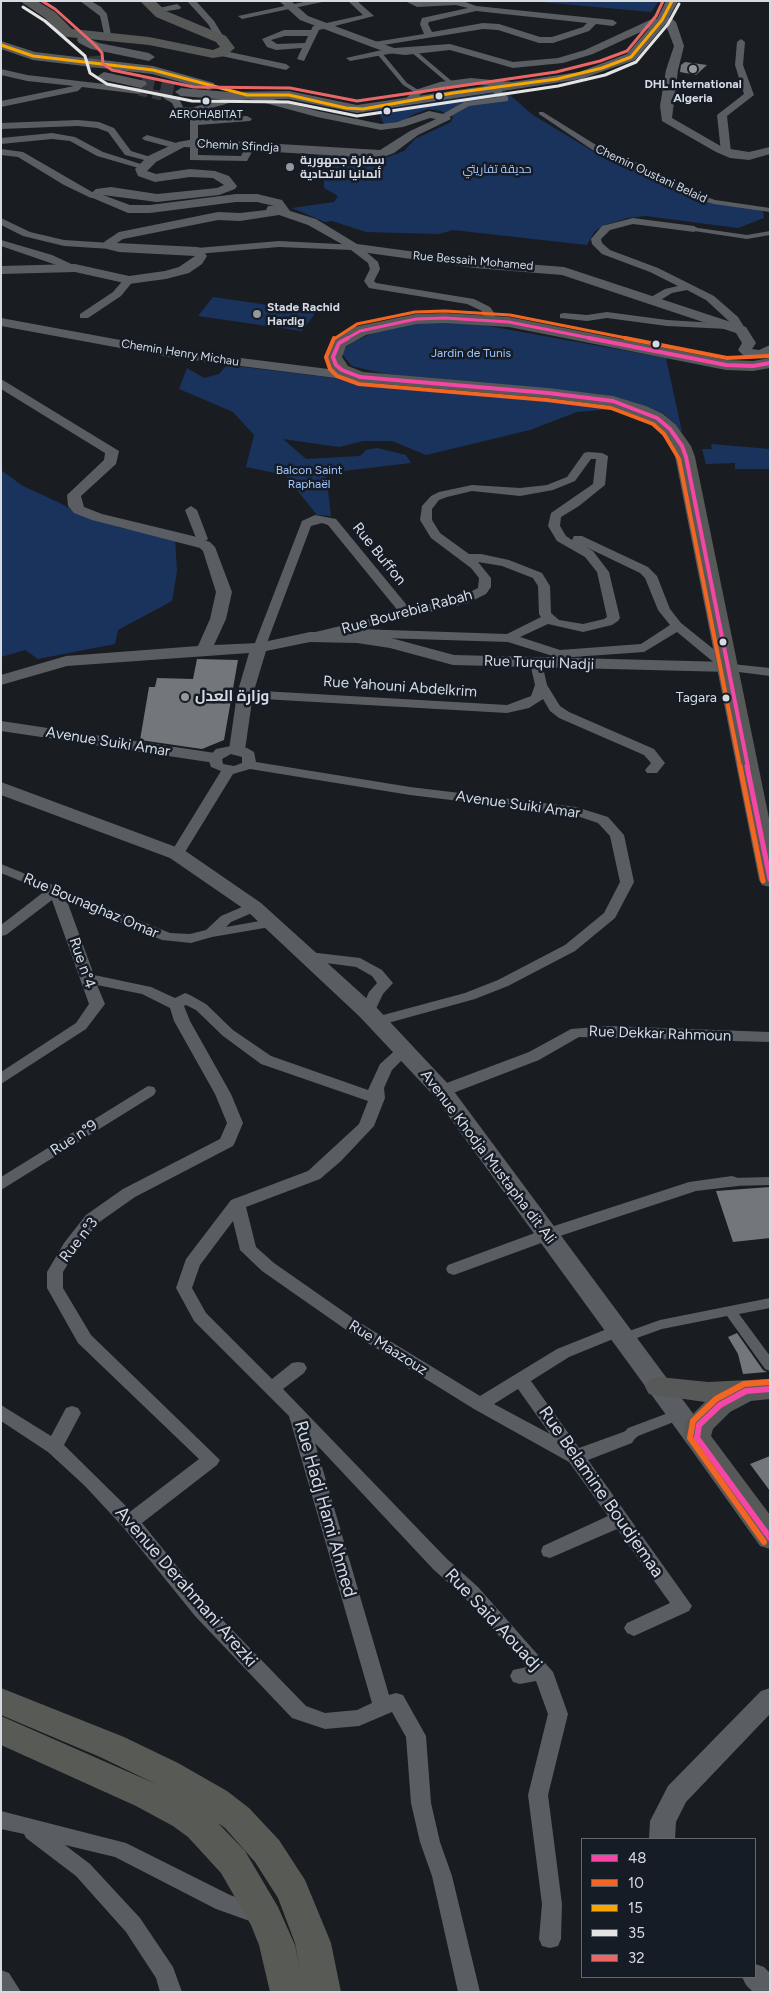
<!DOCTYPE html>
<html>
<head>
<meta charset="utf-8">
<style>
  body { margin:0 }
  #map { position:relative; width:771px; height:1993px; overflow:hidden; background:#191d22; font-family:Figtree,sans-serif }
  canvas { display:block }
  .frame { position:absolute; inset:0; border:2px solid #d6dae2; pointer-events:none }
  .legend { position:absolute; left:581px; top:1838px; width:175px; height:140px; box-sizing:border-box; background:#151c26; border:1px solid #626871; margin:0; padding:6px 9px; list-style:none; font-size:15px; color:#d6dae2 }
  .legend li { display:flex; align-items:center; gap:10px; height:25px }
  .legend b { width:25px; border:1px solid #626871 }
</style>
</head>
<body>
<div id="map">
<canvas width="771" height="1993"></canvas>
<div class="frame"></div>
<ul class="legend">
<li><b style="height:6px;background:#f346a5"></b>48</li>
<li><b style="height:6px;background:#f26522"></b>10</li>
<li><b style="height:6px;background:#f7a600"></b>15</li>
<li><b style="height:6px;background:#e3e3e3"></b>35</li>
<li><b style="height:6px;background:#e86666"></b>32</li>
</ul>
</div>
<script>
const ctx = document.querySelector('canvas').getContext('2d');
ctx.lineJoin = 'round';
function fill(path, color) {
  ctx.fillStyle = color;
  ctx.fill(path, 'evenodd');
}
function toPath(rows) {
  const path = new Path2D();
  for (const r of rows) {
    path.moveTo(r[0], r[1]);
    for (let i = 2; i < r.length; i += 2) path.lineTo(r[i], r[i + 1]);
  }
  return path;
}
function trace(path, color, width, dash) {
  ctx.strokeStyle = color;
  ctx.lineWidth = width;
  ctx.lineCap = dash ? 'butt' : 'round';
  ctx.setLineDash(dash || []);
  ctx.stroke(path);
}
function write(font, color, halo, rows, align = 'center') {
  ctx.font = font + ' Figtree,Cairo,sans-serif';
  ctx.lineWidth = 5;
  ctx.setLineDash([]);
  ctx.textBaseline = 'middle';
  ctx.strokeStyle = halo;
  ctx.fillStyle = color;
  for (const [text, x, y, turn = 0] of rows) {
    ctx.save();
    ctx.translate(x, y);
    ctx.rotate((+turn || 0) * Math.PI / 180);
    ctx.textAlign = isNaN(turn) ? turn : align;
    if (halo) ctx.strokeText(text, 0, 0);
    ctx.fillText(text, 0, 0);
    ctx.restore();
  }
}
fill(toPath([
  [530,1,659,1,651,12],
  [505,91,533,115,599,155,630,165,690,196,754,208,763,211,764,218,738,228,645,216,628,218,605,225,595,231,587,245,453,230,439,234,366,232,332,221,325,222,292,208,334,202,338,196,324,188,324,180,319,156,313,151,388,157,404,151,415,139,451,122,453,117,441,111,428,109,414,114,405,120,384,124,378,111],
  [213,297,316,312,302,331,198,316],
  [417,323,472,323,666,358,682,432,664,414,637,403,596,394,385,374,352,366,340,352,351,343,371,334],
  [227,365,400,386,515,396,611,409,577,412,530,430,426,455,392,441,363,441,339,447,283,439,306,459,360,456,366,450,377,448,406,455,411,463,326,473,331,516,317,515,285,475,246,467,254,435,233,412,179,389,187,368,204,378,219,374],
  [711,444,770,449,770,469,735,469,735,463,706,464,702,449,712,449],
  [1,470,23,486,60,503,81,515,121,528,155,533,175,539,177,571,172,601,118,630,115,644,38,659,25,650,1,657]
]), '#1a335d');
fill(toPath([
  [685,62,707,65,696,75,680,72,681,65],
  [197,659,238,660,224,740,202,749,140,740,149,687,155,687,157,678,193,679],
  [770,1187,770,1238,733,1242,716,1191],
  [737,1333,763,1370,767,1372,743,1374,738,1354,728,1337],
  [770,1456,770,1491,750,1464]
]), '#73767b');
trace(toPath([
  [139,91,167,97]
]), '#35393f', 9, [9, 5]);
trace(toPath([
  [95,56,96,68],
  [141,84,181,92]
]), '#35393f', 13, [13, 7]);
fill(toPath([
  [411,50,415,50,454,83,454,85,450,85,411,52,411,50],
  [378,53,382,53,407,83,420,91,420,93,416,93,403,85,378,55,378,53],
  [539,112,543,112,609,153,638,163,696,193,715,200,770,208,770,212,714,204,690,197,632,167,603,157,539,114,539,112],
  [691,227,747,235,770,231,770,235,747,239,694,231,691,231,691,227],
  [770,1177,770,1185,732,1186,728,1185,726,1182,728,1179,732,1178,770,1177],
  [770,1298,770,1308,739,1314,770,1356,770,1371,765,1369,727,1316,662,1329,623,1343,618,1341,617,1338,618,1335,660,1320,770,1298],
  [679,1409,684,1410,686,1414,684,1418,638,1436,631,1442,626,1443,621,1442,619,1438,628,1428,679,1409]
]), '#5a5e63');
fill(toPath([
  [80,1,91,1,101,7,107,14,112,40,105,38,100,16,80,1],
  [187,1,196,1,214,21,225,39,224,41,218,41,208,24,187,1],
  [308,1,327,1,242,19,238,16,308,1],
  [348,1,357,1,374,16,319,30,304,61,297,59,302,48,276,50,267,47,262,39,284,30,311,30,313,26,363,15,348,1],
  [285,36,308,36,305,43,277,44,271,40,285,36],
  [405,1,463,1,476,6,613,20,617,23,613,26,596,24,589,31,553,43,539,43,498,30,483,29,371,47,371,43,374,42,424,34,420,24,422,18,468,8,456,5,417,7,405,1],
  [476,11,587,23,583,27,552,37,540,37,499,24,483,23,432,32,428,24,429,22,476,11],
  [177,4,181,7,180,9,154,13,150,10,177,4],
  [741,39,745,42,743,65,754,95,727,116,731,152,726,155,721,152,717,115,744,94,735,65,737,42,741,39],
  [391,48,394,49,394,53,350,61,346,58,391,48],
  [220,50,286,64,290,67,286,70,217,55,216,53,220,50],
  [1,69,27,75,139,88,144,91,139,94,82,87,78,91,1,107,1,101,74,86,27,81,1,75,1,69],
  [471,78,512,82,516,85,512,88,496,86,508,97,508,101,469,106,444,120,439,117,441,115,464,102,498,97,488,88,491,86,471,84,441,88,421,94,411,103,403,101,415,90,440,82,471,78],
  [247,92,250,93,250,97,191,114,176,111,172,103,162,97,170,95,179,99,183,107,191,108,247,92],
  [247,116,252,119,250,121,198,125,198,155,241,156,244,150,247,149,252,152,247,161,190,160,190,120,247,116],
  [78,120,99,122,114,128,131,151,157,159,152,162,125,155,108,132,97,128,78,126,1,129,1,123,78,120],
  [52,133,75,137,103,152,147,166,142,169,97,156,70,141,52,139,1,144,1,138,52,133],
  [147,135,180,144,182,146,177,149,144,140,142,138,147,135],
  [1,149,23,152,99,196,91,198,64,185,18,157,1,155,1,149],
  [1,218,30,232,64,240,111,243,116,246,111,249,64,246,23,236,1,225,1,218],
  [633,218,694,226,699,229,694,232,633,224,610,230,601,239,602,243,610,250,658,268,714,296,738,317,746,330,745,332,737,332,733,326,728,329,667,326,607,318,587,321,560,318,560,314,564,313,587,315,607,312,667,320,732,324,706,300,687,290,672,293,659,301,651,301,651,297,665,289,678,286,650,272,602,254,592,244,591,239,602,226,633,218],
  [1,240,52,255,80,268,71,270,1,246,1,240],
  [279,241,358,245,378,262,380,269,374,281,376,283,474,299,490,307,495,314,494,321,493,323,485,323,482,311,467,304,369,288,364,281,370,269,368,263,351,250,279,247,197,254,192,251,197,248,279,241],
  [129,277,134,280,121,296,88,318,80,318,80,314,113,292,125,278,129,277],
  [588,452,602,453,608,456,605,485,579,506,561,517,560,526,566,536,572,540,574,536,582,536,648,567,657,576,670,609,681,623,732,664,770,668,770,676,723,670,677,632,644,652,559,658,508,642,350,637,344,633,311,641,307,640,305,637,307,634,399,612,328,525,322,523,311,526,265,648,259,652,253,648,302,521,315,515,336,519,410,609,460,597,478,588,479,578,471,568,431,538,420,520,422,506,431,496,439,492,472,485,520,488,547,485,567,477,584,453,588,452],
  [591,459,596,459,593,484,551,513,548,526,557,541,585,557,597,572,607,617,604,619,583,624,559,620,551,613,550,586,542,573,509,560,481,554,469,554,440,533,432,520,432,509,439,500,447,497,472,491,520,496,553,490,575,481,591,459],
  [586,547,640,573,645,578,658,610,670,625,641,644,560,650,520,637,548,624,583,632,612,625,618,621,620,618,609,572,593,551,586,547],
  [478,562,502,566,533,578,538,586,539,614,541,617,507,634,358,629,468,603,486,594,491,587,491,578,478,562],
  [191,506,197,510,208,539,198,546,192,542,196,538,185,510,191,506],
  [536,659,542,663,547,685,560,706,569,712,654,749,665,763,657,773,647,773,645,770,651,763,644,755,559,718,550,711,543,699,529,708,507,713,245,698,238,694,245,690,507,705,531,696,535,685,530,663,536,659],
  [231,746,247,748,254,752,256,762,410,787,576,807,608,817,624,835,634,882,615,918,575,951,508,986,475,999,377,1026,372,1024,369,1021,372,1018,465,993,498,980,565,945,604,913,620,882,610,836,598,823,574,815,410,795,250,769,233,774,182,857,172,857,170,854,221,771,211,767,208,758,216,749,231,746],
  [231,754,242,757,242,763,234,766,223,764,222,759,231,754],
  [1,864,170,933,190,934,206,930,221,916,249,904,259,904,261,907,259,910,231,922,226,927,271,919,276,920,278,923,276,926,212,937,191,943,162,940,67,901,94,975,151,987,175,998,185,993,190,995,206,1004,233,1030,271,1056,368,1090,380,1064,400,1046,410,1046,413,1049,392,1070,384,1088,385,1098,374,1126,341,1161,320,1179,246,1207,256,1247,274,1263,357,1321,480,1396,557,1349,617,1325,623,1327,626,1331,623,1335,569,1357,531,1381,579,1448,626,1431,632,1433,635,1438,632,1443,588,1460,692,1606,689,1611,634,1636,627,1633,624,1628,627,1623,670,1603,617,1529,550,1558,543,1556,541,1551,543,1546,608,1516,569,1462,474,1409,345,1329,262,1271,240,1250,233,1221,200,1265,192,1288,206,1313,272,1379,292,1363,298,1362,304,1363,307,1368,304,1373,283,1389,447,1559,478,1587,553,1672,568,1714,548,1795,562,1904,561,1939,558,1946,550,1948,542,1946,539,1939,542,1904,528,1795,548,1714,536,1681,520,1684,513,1682,510,1676,513,1670,527,1667,464,1597,433,1569,315,1443,389,1695,396,1693,403,1695,426,1736,431,1803,440,1842,452,1876,480,1992,458,1992,432,1876,420,1842,411,1803,406,1737,392,1712,359,1726,325,1729,292,1718,195,1616,123,1527,85,1486,48,1452,1,1421,1,1405,51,1436,66,1408,72,1406,78,1408,81,1413,64,1445,131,1511,199,1459,78,1343,47,1288,47,1272,64,1243,86,1215,123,1189,220,1139,227,1123,215,1094,174,1021,170,1008,142,994,97,985,105,1004,86,1029,1,1084,1,1072,76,1023,89,1004,52,900,6,935,1,936,1,925,45,891,1,873,1,864],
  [186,1005,196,1010,223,1036,261,1064,368,1101,359,1124,308,1171,231,1200,186,1259,176,1288,194,1321,289,1416,372,1703,357,1710,325,1713,306,1706,209,1606,142,1523,217,1465,220,1460,91,1335,63,1288,63,1272,76,1251,98,1223,135,1197,233,1146,235,1142,243,1123,231,1094,190,1021,184,1006,186,1005],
  [518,1389,550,1434,494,1404,518,1389],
  [309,952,360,958,382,970,393,983,383,994,373,1015,368,1017,360,1012,369,992,377,983,372,976,356,967,304,960,302,957,309,952],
  [609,1026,770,1032,770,1042,579,1037,539,1060,448,1095,436,1095,434,1091,436,1087,529,1052,571,1029,609,1026],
  [148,1086,154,1087,156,1091,154,1095,1,1190,1,1177,148,1086],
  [732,1176,738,1178,740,1182,738,1186,696,1191,563,1235,454,1275,448,1273,446,1269,448,1265,551,1227,689,1182,732,1176],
  [1,1811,126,1843,230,1895,268,1909,272,1916,268,1923,261,1925,216,1909,115,1857,65,1845,90,1864,140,1918,173,1967,182,1992,160,1992,156,1978,126,1932,76,1876,26,1838,24,1834,1,1829,1,1811],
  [1,1970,9,1973,21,1992,1,1992,1,1970]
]), '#5a5e63');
fill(toPath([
  [279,1,291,1,308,16,394,48,450,44,513,62,558,58,585,50,652,19,671,18,676,22,684,46,678,70,672,118,724,148,749,152,770,147,770,154,749,160,730,158,716,152,662,121,660,106,666,70,674,46,665,23,658,24,593,54,563,63,513,68,450,50,405,55,388,53,300,20,279,1],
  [247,92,318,111,381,124,397,122,429,111,448,115,451,119,418,135,394,153,381,158,184,147,156,162,147,171,156,174,190,169,215,171,229,176,237,186,235,189,219,195,157,202,103,195,130,205,150,205,236,194,257,194,282,200,290,211,316,219,357,244,475,260,564,267,746,327,756,343,752,349,759,350,770,345,770,355,761,358,744,356,738,350,742,343,736,333,562,275,475,268,354,251,308,225,279,215,240,221,218,220,123,239,117,243,197,247,201,248,207,256,202,264,189,273,166,279,129,284,75,272,1,274,1,266,75,264,129,276,165,271,179,267,195,256,119,252,107,249,104,242,119,232,218,212,240,213,266,210,268,206,274,206,257,202,236,202,150,213,128,213,88,196,96,189,111,187,157,194,217,188,224,185,213,178,190,177,155,182,138,176,135,169,148,156,178,142,195,139,380,150,410,131,436,119,430,118,403,127,381,130,317,117,243,97,243,93,247,92],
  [1,318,169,349,360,373,367,377,360,381,169,357,1,326,1,318],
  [1,379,119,451,116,464,81,496,84,507,102,514,193,536,210,542,215,547,232,592,226,619,214,645,259,643,310,632,357,633,391,638,454,655,728,662,736,667,728,672,453,665,390,648,357,643,310,642,266,651,253,694,245,750,243,754,237,755,231,754,229,750,237,694,249,653,67,666,1,685,1,675,66,656,198,646,210,619,216,592,203,551,200,548,92,520,74,513,68,506,67,495,104,460,105,453,1,389,1,379],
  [1,721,215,753,221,754,223,758,221,762,215,763,1,731,1,721],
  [770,1688,770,1714,686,1802,676,1822,675,1839,649,1839,650,1821,668,1786,761,1691,770,1688],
  [755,1964,764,1967,770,1973,770,1992,753,1992,746,1985,742,1977,755,1977,755,1964]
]), '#5a5e63');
fill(toPath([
  [666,1,678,1,666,23,635,60,581,79,357,113,289,99,229,100,181,96,175,92,181,88,229,92,289,91,357,105,579,72,627,54,657,19,666,1],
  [92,31,98,35,90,39,99,43,149,53,155,57,149,61,91,49,79,43,77,40,80,33,92,31],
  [1,41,35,52,153,66,214,83,215,86,209,90,152,74,33,60,1,49,1,41],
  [104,72,145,81,147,84,141,88,100,79,98,76,104,72],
  [1,782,184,850,261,903,376,1007,450,1086,706,1431,710,1438,706,1445,697,1448,688,1445,434,1096,360,1017,247,911,170,858,1,795,1,782]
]), '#5a5e63');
fill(toPath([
  [20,1,37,1,55,12,72,29,149,37,213,50,220,47,216,42,156,17,140,1,155,1,166,11,226,36,235,48,225,56,213,58,149,45,68,37,63,36,45,18,20,1],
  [445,313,509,317,726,360,753,361,770,358,770,368,753,371,726,370,509,327,445,323,416,324,366,335,346,346,342,357,348,366,363,372,548,388,613,396,646,406,663,414,676,425,691,446,695,457,770,823,770,887,762,885,759,880,673,446,664,433,651,422,610,406,548,398,360,382,336,374,327,365,324,357,333,339,354,327,416,314,445,313],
  [659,1377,708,1382,770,1379,770,1399,751,1401,730,1412,713,1429,711,1436,770,1515,770,1549,760,1546,683,1438,685,1425,689,1418,705,1402,649,1394,645,1387,649,1380,659,1377]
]), '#565957');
fill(toPath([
  [1,1688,124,1737,178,1763,227,1791,249,1808,279,1840,305,1880,331,1943,341,1992,270,1992,259,1945,251,1925,221,1873,188,1837,173,1826,136,1806,1,1745,1,1716,156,1784,100,1757,1,1715,1,1688],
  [218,1823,225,1828,255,1862,278,1898,295,1943,300,1969,295,1945,278,1907,245,1851,218,1823]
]), '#585a56');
trace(toPath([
  [346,339,360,331,416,319,445,318,509,322,595,339]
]), '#f346a5', 3);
trace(toPath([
  [348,338,339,343,333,357,336,365,342,370,360,377,548,393,613,401,657,418,670,429,682,446,686,457,748,767],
  [589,338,726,365,753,366,770,363]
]), '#f346a5', 4);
trace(toPath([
  [747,766,770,879]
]), '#f346a5', 5);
trace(toPath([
  [770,1389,746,1391,720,1405,699,1425,697,1438,770,1538]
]), '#f346a5', 6);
trace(toPath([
  [334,339,357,324,415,312,445,311,510,315,631,339]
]), '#f26522', 3);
trace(toPath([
  [334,338,326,357,330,369,337,376,359,384,547,400,611,408,653,424,664,434,679,459,740,767],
  [625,338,727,358,769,356]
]), '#f26522', 4);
trace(toPath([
  [740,766,763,881]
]), '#f26522', 5);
trace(toPath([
  [764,1542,690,1438,693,1421,716,1399,744,1384,769,1382]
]), '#f26522', 6);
trace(toPath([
  [1,45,33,56,153,70,247,95,289,95,346,108,363,109,453,93,557,79,602,68,631,57,662,20,672,1]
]), '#f7a600', 3);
trace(toPath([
  [23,7,45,21,85,56,90,73,107,84,192,101,288,102,357,116,558,86,605,75,636,62,668,24,679,4]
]), '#e3e3e3', 3);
trace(toPath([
  [42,1,55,9,95,45,102,53,103,64,112,70,194,87,290,88,357,101,556,72,600,61,627,51,656,16,663,1]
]), '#e86666', 3);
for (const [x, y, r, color] of [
  [693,69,5,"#94989f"],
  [439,96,4.5,"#d6dae2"],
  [206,101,4.5,"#d6dae2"],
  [387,111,4.5,"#d6dae2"],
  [290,167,5,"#94989f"],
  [257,314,5,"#94989f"],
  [656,344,4.5,"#d6dae2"],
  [723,642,4.5,"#d6dae2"],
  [185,697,5,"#94989f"],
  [726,698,4.5,"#d6dae2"]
]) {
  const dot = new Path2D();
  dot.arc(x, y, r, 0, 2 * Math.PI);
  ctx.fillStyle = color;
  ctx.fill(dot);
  trace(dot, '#151c26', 2);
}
write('11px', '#d6dae2', '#151c26', [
  ["AEROHABITAT",206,115]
]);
write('bold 12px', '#d6dae2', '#151c26', [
  ["DHL International",693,84,"center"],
  ["Algeria",693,98,"center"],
  ["سفارة جمهورية",300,160],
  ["ألمانيا الاتحادية",300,174],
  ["Stade Rachid",267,307],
  ["Hardig",267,321]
], 'left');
write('12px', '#d6dae2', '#151c26', [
  ["Chemin Sfindja",238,146,3],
  ["Chemin Oustani Belaid",651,174,25],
  ["Rue Bessaih Mohamed",473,261,5],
  ["Chemin Henry Michau",180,353,9]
]);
write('12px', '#a1c4fd', '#151c26', [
  ["حديقة تفاريتي",497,169],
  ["Jardin de Tunis",471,353],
  ["Balcon Saint",309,470],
  ["Raphaël",309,484]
]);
write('14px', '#d6dae2', '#151c26', [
  ["Tagara",717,698]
], 'right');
write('15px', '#d6dae2', '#151c26', [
  ["Rue Buffon",379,554,51],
  ["Rue Bourebia Rabah",407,612,-15],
  ["Rue Turqui Nadji",539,663,2],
  ["Rue Yahouni Abdelkrim",400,687,4],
  ["Avenue Suiki Amar",108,742,9],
  ["Avenue Suiki Amar",518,805,8],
  ["Rue Bounaghaz Omar",91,906,23],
  ["Rue n°4",82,963,71],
  ["Rue Dekkar Rahmoun",660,1034,2],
  ["Rue n°9",74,1138,-33],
  ["Avenue Khodja Mustapha dit Ali",488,1157,53],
  ["Rue n°3",79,1240,-52],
  ["Rue Maazouz",388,1348,32]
]);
write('bold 15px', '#d6dae2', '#151c26', [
  ["وزارة العدل",195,697]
], 'left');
write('18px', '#d6dae2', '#151c26', [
  ["Rue Belamine Boudjemaa",601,1492,55],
  ["Rue Hadj Hami Ahmed",325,1509,74],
  ["Avenue Derahmani Arezki",186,1587,49],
  ["Rue Saïd Aouadj",493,1620,47]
]);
</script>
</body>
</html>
